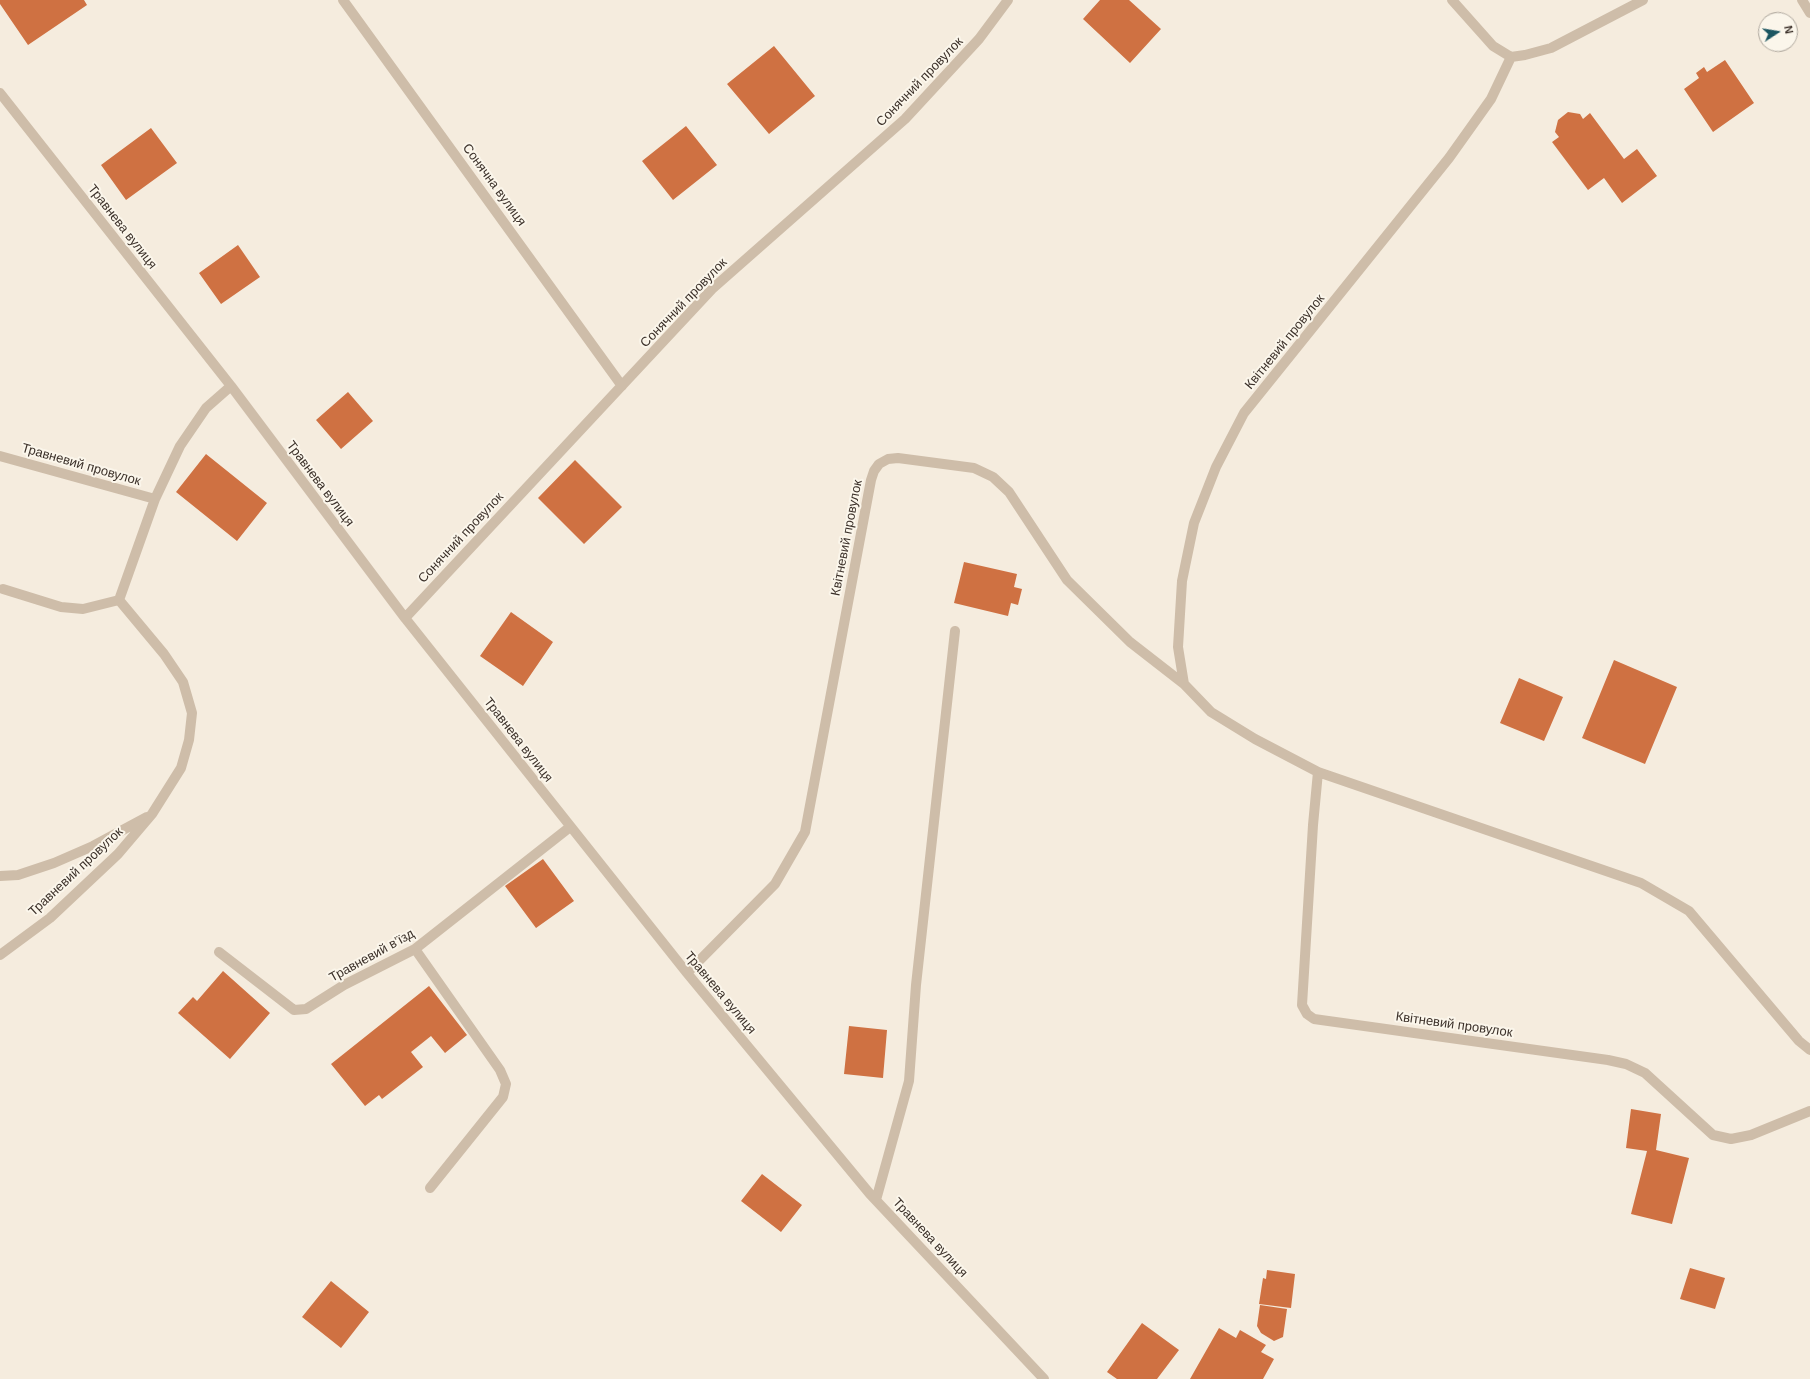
<!DOCTYPE html>
<html>
<head>
<meta charset="utf-8">
<style>
  body { margin:0 }
  #map { position:relative; width:1810px; height:1379px; overflow:hidden; background:#f5ecde; font-family:Helvetica,sans-serif }
  canvas { display:block }
  .north { position:absolute; left:1758px; top:12px; width:40px; height:40px; box-sizing:border-box; background:#fbf6eb; border:1px solid #aea79d; border-radius:50%; rotate:78deg; font-size:11px; font-weight:700; line-height:16px; text-align:center; color:#3b3029 }
  .north::after { content:''; display:block; margin:auto; width:14px; height:18px; background:#1b5560; clip-path:polygon(50% 0,100% 100%,50% 72%,0 100%) }
</style>
</head>
<body>
<div id="map">
<canvas width="1810" height="1379"></canvas>
<div class="north">N</div>
</div>
<script>
const ctx = document.querySelector('canvas').getContext('2d');
ctx.lineJoin = 'round';
function fill(path, color) {
  ctx.fillStyle = color;
  ctx.fill(path, 'evenodd');
}
function toPath(rows) {
  const path = new Path2D();
  for (const r of rows) {
    path.moveTo(r[0], r[1]);
    for (let i = 2; i < r.length; i += 2) path.lineTo(r[i], r[i + 1]);
  }
  return path;
}
function trace(path, color, width, dash) {
  ctx.strokeStyle = color;
  ctx.lineWidth = width;
  ctx.lineCap = dash ? 'butt' : 'round';
  ctx.setLineDash(dash || []);
  ctx.stroke(path);
}
function write(font, color, halo, rows, align = 'center') {
  ctx.font = font + ' Helvetica,sans-serif';
  ctx.lineWidth = 4;
  ctx.setLineDash([]);
  ctx.textBaseline = 'middle';
  ctx.strokeStyle = halo;
  ctx.fillStyle = color;
  for (const [text, x, y, turn = 0] of rows) {
    ctx.save();
    ctx.translate(x, y);
    ctx.rotate((+turn || 0) * Math.PI / 180);
    ctx.textAlign = isNaN(turn) ? turn : align;
    if (halo) ctx.strokeText(text, 0, 0);
    ctx.fillText(text, 0, 0);
    ctx.restore();
  }
}
fill(toPath([
  [0,0,84,0,87,5,28,45,0,4],
  [1100,0,1129,0,1161,29,1130,63,1083,19],
  [774,46,815,96,769,134,727,84],
  [1725,60,1754,103,1713,132,1684,89,1699,78,1696,73,1704,67,1707,72],
  [1568,112,1580,114,1583,119,1590,113,1624,159,1637,149,1657,176,1622,203,1604,178,1588,190,1552,142,1559,137,1555,132,1558,120],
  [686,126,717,165,673,200,642,161],
  [151,128,177,163,126,200,101,165],
  [238,245,260,277,221,304,199,273],
  [348,392,373,421,341,449,316,420],
  [206,454,267,503,237,541,176,492],
  [575,460,622,507,584,544,538,498],
  [964,562,1017,574,1014,587,1022,589,1018,605,1011,603,1008,616,954,603],
  [511,612,553,642,523,686,480,656],
  [1614,660,1677,687,1645,764,1582,738],
  [1519,678,1563,697,1544,741,1500,723],
  [543,859,574,901,536,928,505,886],
  [223,971,270,1013,230,1059,178,1013,193,997,197,1001],
  [429,986,467,1035,445,1053,431,1036,411,1052,423,1067,382,1099,379,1095,365,1106,331,1064],
  [849,1026,887,1030,883,1078,844,1074],
  [1631,1109,1661,1114,1656,1150,1689,1158,1672,1224,1631,1214,1647,1151,1626,1148],
  [762,1174,802,1205,781,1232,741,1201],
  [1690,1268,1725,1278,1715,1309,1680,1299],
  [1267,1270,1295,1274,1291,1308,1259,1304,1263,1278,1266,1279],
  [331,1281,369,1312,341,1348,302,1317],
  [1260,1305,1287,1309,1283,1337,1274,1341,1261,1333,1257,1326],
  [1142,1323,1179,1350,1157,1379,1117,1379,1107,1372],
  [1219,1328,1236,1338,1240,1330,1266,1345,1261,1352,1274,1359,1263,1379,1190,1379]
]), '#cf7142');
trace(toPath([
  [343,0,622,386],
  [1452,0,1493,46,1511,57],
  [1802,0,1810,13],
  [1511,57,1525,55,1551,48,1643,0],
  [0,93,231,386,405,618,687,973,870,1194,1044,1379],
  [0,456,155,499],
  [3,589,61,607,83,609,119,600],
  [405,618,712,289,905,119,979,39,1008,0],
  [1184,684,1178,647,1182,581,1194,523,1216,467,1244,413,1449,158,1491,99,1511,57],
  [1318,772,1313,825,1302,1005,1307,1014,1314,1019,1608,1060,1626,1064,1645,1073,1713,1135,1731,1139,1751,1135,1810,1111],
  [0,876,18,875,54,863,93,846,147,817],
  [415,949,500,1070,506,1084,503,1097,430,1188],
  [219,952,294,1010,306,1009,344,985,415,949,570,827],
  [0,955,50,918,118,854,152,814,181,768,189,740,192,713,183,682,164,654,119,600,155,499,180,446,206,408,231,386],
  [687,973,775,884,805,832,871,480,874,471,879,464,888,459,898,458,974,468,993,477,1009,492,1067,580,1130,642,1184,684,1211,712,1255,739,1318,772,1641,883,1689,911,1799,1041,1810,1050],
  [876,1200,909,1081,916,985,955,631]
]), '#cebda9', 10);
write('13px', '#3b3029', '#fbf6eb', [
  ["Сонячний провулок",920,82,-46],
  ["Сонячна вулиця",494,185,54],
  ["Травнева вулиця",122,227,52],
  ["Сонячний провулок",684,303,-46],
  ["Квітневий провулок",1285,342,-51],
  ["Травневий провулок",81,465,16],
  ["Травнева вулиця",320,484,53],
  ["Сонячний провулок",461,538,-47],
  ["Квітневий провулок",847,538,-79],
  ["Травнева вулиця",518,740,52],
  ["Травневий провулок",76,872,-43],
  ["Травневий в’їзд",372,956,-29],
  ["Травнева вулиця",720,993,50],
  ["Квітневий провулок",1454,1025,8],
  ["Травнева вулиця",930,1238,47]
]);
</script>
</body>
</html>
